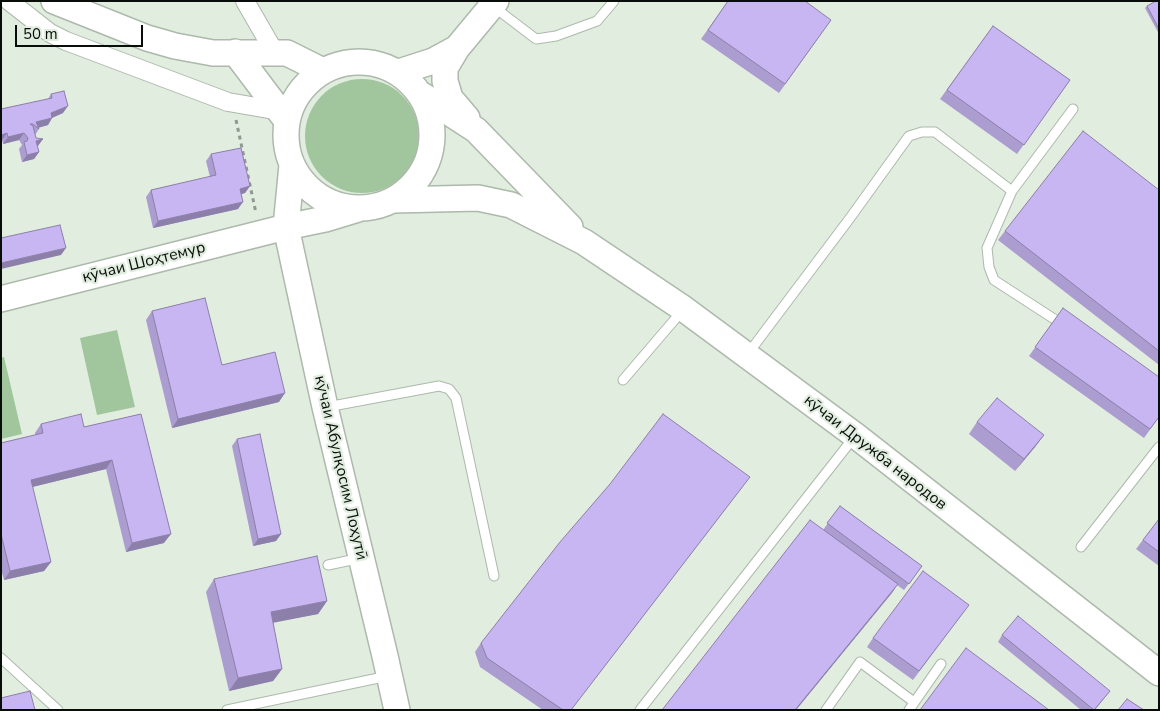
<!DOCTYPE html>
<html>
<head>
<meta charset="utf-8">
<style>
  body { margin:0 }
  #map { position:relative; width:1160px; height:711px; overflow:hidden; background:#e0eddf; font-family:"Nunito Sans",sans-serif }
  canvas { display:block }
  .frame { position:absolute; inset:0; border:2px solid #090d09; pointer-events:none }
  .scale { position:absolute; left:15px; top:25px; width:128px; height:22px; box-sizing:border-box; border:2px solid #090d09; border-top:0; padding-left:6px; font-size:15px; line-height:18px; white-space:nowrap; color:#090d09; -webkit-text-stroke:4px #e0eddf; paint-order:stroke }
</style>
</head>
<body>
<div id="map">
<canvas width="1160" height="711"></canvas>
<div class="frame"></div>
<div class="scale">50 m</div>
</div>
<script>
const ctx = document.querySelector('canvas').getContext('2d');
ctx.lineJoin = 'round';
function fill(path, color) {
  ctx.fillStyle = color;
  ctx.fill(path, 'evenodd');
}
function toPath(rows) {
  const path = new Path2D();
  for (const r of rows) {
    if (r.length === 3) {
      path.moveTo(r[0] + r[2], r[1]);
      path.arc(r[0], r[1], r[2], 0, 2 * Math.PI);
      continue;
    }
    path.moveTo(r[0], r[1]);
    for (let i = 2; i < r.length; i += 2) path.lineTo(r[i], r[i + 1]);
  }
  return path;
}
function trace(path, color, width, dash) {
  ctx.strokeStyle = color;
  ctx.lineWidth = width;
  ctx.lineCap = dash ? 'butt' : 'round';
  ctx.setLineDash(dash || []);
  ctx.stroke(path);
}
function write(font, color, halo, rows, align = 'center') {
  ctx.font = font + ' "Nunito Sans",sans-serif';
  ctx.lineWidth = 4.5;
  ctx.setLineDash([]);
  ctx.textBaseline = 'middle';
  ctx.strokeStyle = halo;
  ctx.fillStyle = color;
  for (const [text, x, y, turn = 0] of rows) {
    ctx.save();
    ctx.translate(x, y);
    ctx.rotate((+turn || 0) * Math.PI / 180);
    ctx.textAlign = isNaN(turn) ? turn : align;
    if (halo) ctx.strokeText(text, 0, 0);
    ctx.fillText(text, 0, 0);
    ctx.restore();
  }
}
fill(toPath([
  [362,136,57],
  [117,330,135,407,97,415,80,338],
  [4,357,22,434,1,439,1,358]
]), '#a1c69e');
const lane = toPath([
  [494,7,536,39,556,36,597,21,614,1],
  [1065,326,994,280,989,267,987,248,1012,191,1073,109],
  [747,355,850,218,909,136,922,132,935,132,1012,191],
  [623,380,682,311],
  [327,407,439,386,449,389,456,398,494,576],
  [1081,547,1159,447],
  [328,565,361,558],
  [1,658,58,710],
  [227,710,388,676],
  [640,710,855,436],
  [826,710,860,662,914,702],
  [909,710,941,664]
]);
const street = toPath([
  [9,1,50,33,66,41,228,102,280,111],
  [245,1,275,53]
]);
const secondary = toPath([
  [54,1,147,38,175,46,213,53,287,53,323,71],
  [457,48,445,68,445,81,450,98,467,118],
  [235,52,287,121],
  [359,135,73],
  [399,72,433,61,457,48,496,1],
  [422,95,476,130,570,227],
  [292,165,286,227,325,407,385,656,397,710],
  [394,200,478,198,511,205,584,242,684,309,856,436,1159,673],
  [1,299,286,227,325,219,358,209]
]);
trace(lane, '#acb9ab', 11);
trace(street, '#acb9ab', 20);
trace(secondary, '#acb9ab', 28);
trace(toPath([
  [236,120,256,213]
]), '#8f998f', 3, [4, 4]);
trace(lane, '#fff', 9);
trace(street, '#fff', 18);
trace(secondary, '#fff', 25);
fill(toPath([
  [728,1,831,20,779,93,701,39],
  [1159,1,1159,34,1145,8,1147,6],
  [993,26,1070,80,1017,154,940,99],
  [51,94,63,113,52,118,48,125,38,128,39,129,35,135,36,138,43,139,37,146,39,152,34,159,22,162,19,149,22,145,19,140,3,144,2,140,1,141,1,109,48,99],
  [211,154,250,186,245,193,241,194,238,209,153,228,146,197,151,190,210,177,206,161],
  [1159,190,1159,365,998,240,1005,231],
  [1063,308,1159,417,1144,438,1029,356],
  [152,311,222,365,279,402,172,428,146,320],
  [141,414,164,543,126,552,106,469,32,487,51,562,44,571,4,580,1,569,1,443,35,435,35,433,41,424,84,427],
  [977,422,1044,435,1035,447,1015,471,969,434],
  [237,439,281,534,276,541,253,546,232,446],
  [743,486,571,710,543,710,480,667,475,652,481,643],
  [840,506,922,566,904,590,897,585,796,710,662,710,823,530],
  [1159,519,1159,566,1136,549],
  [214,579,327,601,318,614,273,622,282,669,273,681,229,691,206,592],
  [962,614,913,680,867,647,873,638],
  [1002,635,1110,691,1095,710,1081,710,998,642]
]), '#ac9dd0');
fill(toPath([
  [68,106,63,113,49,119,52,118,48,125,37,128,36,122,51,113],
  [7,133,2,140,1,141,1,135],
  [24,133,19,140,3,144,8,137],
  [43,139,38,146,31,148,36,141],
  [39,152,34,159,22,162,27,155],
  [250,186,245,193,235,196,240,189],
  [243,202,238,209,153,228,158,221],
  [66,248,61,255,1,269,1,263],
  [285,393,279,402,172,428,178,419],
  [1044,435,1035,447,1015,471,1024,459],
  [112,460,106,469,24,489,31,480],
  [171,534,164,543,126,552,132,543],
  [281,534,276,541,253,546,258,539],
  [51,562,44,571,4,580,10,571],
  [898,584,892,593,796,710,795,710],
  [327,601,318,614,262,625,271,612],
  [282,669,273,681,229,691,238,678]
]), '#8c7fa9');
const building = toPath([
  [728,1,805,1,831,20,785,84,708,30,728,1],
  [1156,1,1159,1,1159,29,1147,6,1156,1],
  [993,26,1070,80,1024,145,947,90,993,26],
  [64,91,68,106,51,113,52,118,36,122,39,129,33,124,30,124,33,126,36,138,43,139,36,141,39,152,27,155,24,142,27,141,28,138,24,133,8,137,7,133,1,135,1,109,52,98,51,94,64,91],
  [1083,131,1159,190,1159,351,1005,231,1083,131],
  [241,148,250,186,240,189,243,202,158,221,151,190,216,175,211,154,241,148],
  [60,225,66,248,1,263,1,238,60,225],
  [205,298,222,365,275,352,285,393,178,419,152,311,205,298],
  [1063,308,1159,377,1159,417,1150,429,1035,347,1063,308],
  [997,398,1044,435,1024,459,977,422,997,398],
  [81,414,84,427,141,414,171,534,132,543,112,460,31,480,51,562,10,571,1,534,1,443,43,433,41,424,81,414],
  [663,414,750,477,571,710,563,710,487,658,481,643,560,542,610,484,663,414],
  [260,434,281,534,258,539,237,439,260,434],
  [840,506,922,566,909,584,827,523,840,506],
  [1159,519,1159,552,1143,540,1159,519],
  [810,520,898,584,795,710,662,710,810,520],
  [317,556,327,601,271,612,282,669,238,678,214,579,317,556],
  [923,571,969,605,919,671,873,638,923,571],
  [1018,616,1110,691,1094,710,1002,635,1018,616],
  [966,648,1049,710,920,710,966,648],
  [30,691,35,710,1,710,1,698,30,691],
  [1127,699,1144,710,1118,710,1127,699]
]);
fill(building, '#c8b6f2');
trace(building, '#8c7fa9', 1);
write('16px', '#090d09', '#e0eddf', [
  ["кӯчаи Шоҳтемур",144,263,-14],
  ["кӯчаи Дружба народов",875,453,38],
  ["кӯчаи Абулқосим Лоҳутӣ",340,468,77]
]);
</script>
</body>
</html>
